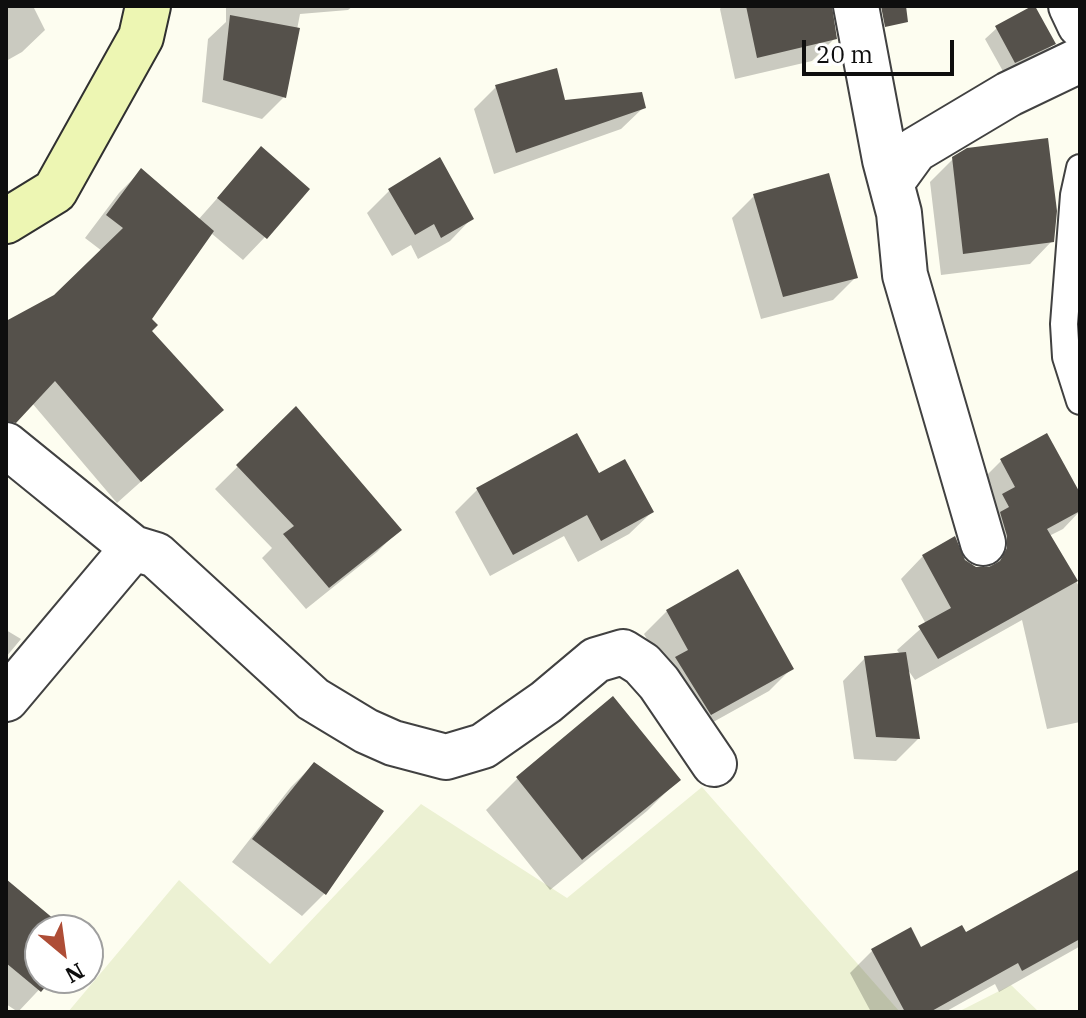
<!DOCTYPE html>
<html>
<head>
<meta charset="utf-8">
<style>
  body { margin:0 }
  #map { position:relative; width:1086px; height:1018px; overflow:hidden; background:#fdfdf0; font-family:"IBM Plex Serif",serif }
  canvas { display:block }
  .frame { position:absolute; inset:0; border:8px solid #0e0e0e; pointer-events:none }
  .north { position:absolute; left:24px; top:914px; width:80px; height:80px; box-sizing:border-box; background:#fff; border:2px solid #9f9f9f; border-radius:50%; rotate:151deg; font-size:22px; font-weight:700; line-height:32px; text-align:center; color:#0e0e0e }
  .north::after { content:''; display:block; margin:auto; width:28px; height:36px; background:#ae4d36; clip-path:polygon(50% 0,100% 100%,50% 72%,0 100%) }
  .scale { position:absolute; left:802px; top:40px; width:152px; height:36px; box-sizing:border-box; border:4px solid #0e0e0e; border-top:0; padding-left:10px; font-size:24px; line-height:28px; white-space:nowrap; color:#0e0e0e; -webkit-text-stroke:6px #fff; paint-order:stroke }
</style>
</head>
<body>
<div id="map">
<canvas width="1086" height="1018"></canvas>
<div class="frame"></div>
<div class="north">N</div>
<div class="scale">20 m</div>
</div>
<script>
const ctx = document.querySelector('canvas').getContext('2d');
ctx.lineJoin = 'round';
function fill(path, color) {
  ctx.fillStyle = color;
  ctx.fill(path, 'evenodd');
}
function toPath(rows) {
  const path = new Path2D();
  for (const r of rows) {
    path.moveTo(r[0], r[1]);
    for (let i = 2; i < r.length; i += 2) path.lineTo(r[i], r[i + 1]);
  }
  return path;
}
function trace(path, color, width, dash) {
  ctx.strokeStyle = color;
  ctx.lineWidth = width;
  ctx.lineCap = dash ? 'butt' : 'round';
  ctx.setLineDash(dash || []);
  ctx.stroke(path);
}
fill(toPath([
  [702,787,900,1012,68,1012,179,880,270,964,421,804,567,898],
  [1011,985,1039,1012,958,1012]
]), '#ecf1d3');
fill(toPath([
  [6,6,33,6,45,30,22,52,6,61],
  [226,6,353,6,348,10,300,14,284,97,262,119,202,102,208,39,226,22],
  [722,6,830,6,835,38,812,61,735,79,720,9],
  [997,28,1054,43,1043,54,1004,73,985,39],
  [496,87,563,102,644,107,621,129,494,174,474,109],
  [261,149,265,237,243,260,211,233,149,319,150,331,221,410,117,503,32,403,6,430,6,318,10,322,55,296,102,251,85,238,119,193,141,171,198,220],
  [953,159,1052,241,1030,264,941,275,930,182],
  [390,190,472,218,450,241,418,259,411,245,392,256,367,213],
  [754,196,855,278,833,300,761,319,732,218],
  [296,409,399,530,377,552,306,609,262,558,272,548,215,489],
  [1001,461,1080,497,1080,511,1063,529,1049,536,1080,588,1080,722,1047,729,1022,620,915,680,906,667,918,739,896,761,854,759,843,681,865,658,900,654,897,650,926,624,901,579,923,556,964,562,976,569,986,569,979,483],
  [598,476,652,512,629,534,578,562,564,536,490,576,455,512,477,490],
  [667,611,791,669,769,691,688,736,665,670,644,634],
  [6,630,21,639,6,657],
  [613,699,678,780,647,811,550,890,486,810,517,779],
  [314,764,381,811,324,894,302,916,232,862,291,787],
  [6,882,64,930,40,930,40,978,50,978,18,1012,6,1004],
  [1080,891,1080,946,1077,948,999,992,995,984,945,1012,871,1012,850,973,872,951,920,950]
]), '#0003');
fill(toPath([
  [746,6,832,6,837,39,757,58],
  [881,6,906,6,908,22,885,27],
  [1032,6,1035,6,1056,44,1015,63,995,26],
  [230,15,300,28,286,98,223,80],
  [557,68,565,100,642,92,646,108,516,153,495,85],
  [1048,138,1057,211,1054,242,963,254,952,157,967,148],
  [261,146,310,189,267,239,217,198],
  [440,157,474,219,441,238,434,224,415,235,388,189],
  [141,168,214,231,152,319,158,325,152,331,224,410,141,482,55,381,16,423,6,421,6,321,54,295,123,228,106,215],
  [829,173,858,278,783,297,753,194],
  [296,406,402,530,329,588,283,534,294,526,236,465],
  [577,433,599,473,625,459,654,512,601,541,587,515,513,555,476,488],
  [1047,433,1080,493,1080,511,1047,529,1078,581,938,659,918,626,951,608,922,555,955,536,965,560,976,567,989,567,1000,561,1007,548,1007,536,1000,512,1009,507,1002,494,1015,487,1000,459],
  [738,569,794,669,711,715,675,657,688,650,666,610],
  [906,652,920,739,876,737,864,656],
  [613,696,681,780,582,860,516,777],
  [314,762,384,811,326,895,252,839],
  [1080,869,1080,939,1022,971,1018,963,930,1012,905,1012,871,949,911,927,921,947,962,925,966,932],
  [6,879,67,930,40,930,40,978,53,978,41,992,6,963]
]), '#55514b');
const service = toPath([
  [1080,168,1074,195,1064,324,1066,357,1080,401]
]);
const minor = toPath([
  [856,6,885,160,899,213,905,275,983,543],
  [1071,6,1080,25],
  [891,183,915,150,1009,94,1080,60],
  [6,445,133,548,156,555,313,699,366,731,393,743,446,757,483,746,546,702,596,660,623,652,642,664,659,683,714,764],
  [6,699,133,548]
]);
const secondary = toPath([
  [6,221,55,191,141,37,148,6]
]);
trace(service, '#414141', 30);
trace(minor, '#414141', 48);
trace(secondary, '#303030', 48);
trace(service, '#fff', 26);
trace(minor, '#fff', 44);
trace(secondary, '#edf6b3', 44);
</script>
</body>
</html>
